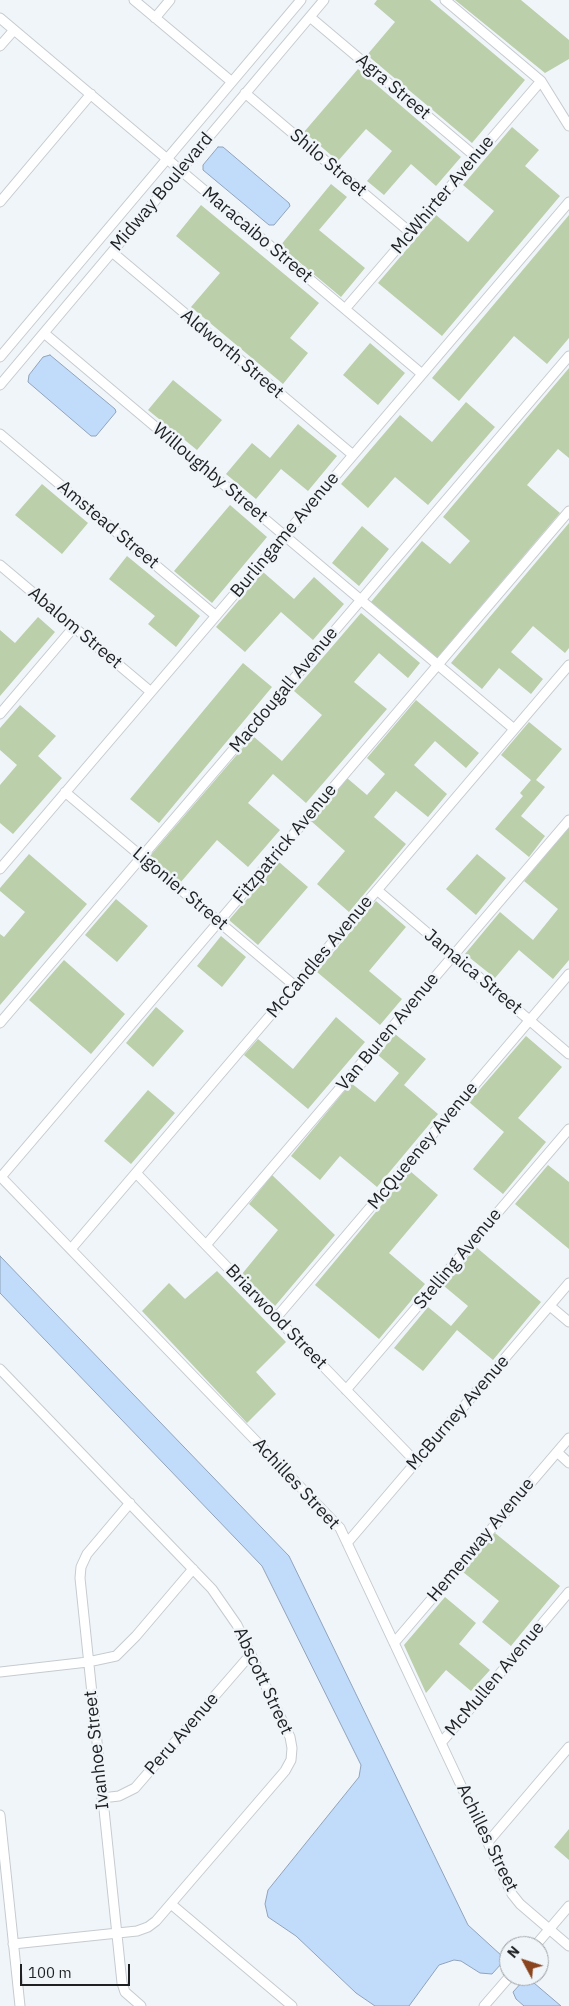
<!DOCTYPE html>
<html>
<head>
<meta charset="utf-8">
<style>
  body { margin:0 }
  #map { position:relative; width:569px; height:2006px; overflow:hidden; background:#f0f5fa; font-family:"IBM Plex Sans",sans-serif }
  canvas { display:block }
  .north { position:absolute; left:499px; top:1936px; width:50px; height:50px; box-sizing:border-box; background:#f0f5fa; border:1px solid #9ca0a4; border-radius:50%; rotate:310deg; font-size:14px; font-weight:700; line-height:20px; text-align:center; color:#1e2022 }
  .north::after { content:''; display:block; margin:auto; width:18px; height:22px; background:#8a441e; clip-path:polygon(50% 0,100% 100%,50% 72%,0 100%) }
  .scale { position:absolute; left:20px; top:1964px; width:110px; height:22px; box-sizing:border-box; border:2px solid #1e2022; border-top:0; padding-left:6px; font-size:15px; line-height:18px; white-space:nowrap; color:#1e2022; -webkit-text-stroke:4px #f0f5fa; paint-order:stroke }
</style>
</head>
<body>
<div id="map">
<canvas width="569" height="2006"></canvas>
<div class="north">N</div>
<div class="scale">100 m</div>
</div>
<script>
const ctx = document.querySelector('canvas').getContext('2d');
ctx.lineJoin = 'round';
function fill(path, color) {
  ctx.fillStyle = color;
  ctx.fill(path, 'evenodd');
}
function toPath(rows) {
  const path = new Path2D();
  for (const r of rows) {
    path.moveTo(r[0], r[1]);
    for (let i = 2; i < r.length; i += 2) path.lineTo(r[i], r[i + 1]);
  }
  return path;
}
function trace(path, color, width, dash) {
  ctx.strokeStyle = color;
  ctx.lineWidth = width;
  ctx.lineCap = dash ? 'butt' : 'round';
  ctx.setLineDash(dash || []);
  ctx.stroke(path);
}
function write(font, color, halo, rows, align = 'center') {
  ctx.font = font + ' "IBM Plex Sans",sans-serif';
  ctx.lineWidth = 5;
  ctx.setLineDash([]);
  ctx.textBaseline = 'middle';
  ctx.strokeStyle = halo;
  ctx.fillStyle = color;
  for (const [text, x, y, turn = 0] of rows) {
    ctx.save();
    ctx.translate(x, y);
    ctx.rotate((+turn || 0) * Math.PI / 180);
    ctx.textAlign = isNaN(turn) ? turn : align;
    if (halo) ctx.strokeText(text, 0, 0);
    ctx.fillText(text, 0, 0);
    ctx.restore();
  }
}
fill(toPath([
  [377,0,430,0,525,80,472,143,367,55,395,22,374,4],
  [455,0,521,0,569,40,569,59,545,73],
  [358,69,461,157,436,186,411,164,384,195,367,181,392,151,366,129,338,161,304,132],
  [512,127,539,150,525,166,560,196,442,336,378,283,436,215,468,242,494,211,463,185],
  [331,184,347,197,319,230,365,268,341,297,280,246],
  [201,205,319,303,290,338,308,353,283,384,191,307,220,273,176,236],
  [569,215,569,338,547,364,514,336,459,401,432,378],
  [370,343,405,373,378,405,343,375],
  [569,368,569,458,558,449,527,485,560,513,437,658,371,602,422,541,450,564,470,541,443,517],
  [173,380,222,420,197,450,148,410],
  [466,402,495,427,428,505,395,477,368,508,341,484,400,415,432,442],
  [298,424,337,456,308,491,281,469,256,499,226,474,252,443,270,458],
  [42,484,88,523,62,554,15,515],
  [230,505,267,537,212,603,174,571],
  [569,523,569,648,565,653,533,626,511,652,543,679,531,694,499,668,482,689,451,663],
  [362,526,389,549,359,586,332,563],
  [127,556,200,616,176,647,148,624,155,616,109,579],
  [263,572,294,599,314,577,344,604,313,640,281,612,245,652,216,627],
  [361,613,420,663,408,678,379,653,354,682,387,709,306,803,273,774,248,803,280,830,248,867,217,840,180,883,149,857,253,736,282,761,322,715,294,691],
  [38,617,55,632,0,696,0,630,15,643],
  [243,663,272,687,159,823,130,799],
  [416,700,479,753,466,768,435,741,414,765,447,794,428,817,396,791,374,817,406,844,349,912,317,884,345,851,311,821,347,778,367,795,385,774,367,758],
  [20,705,56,736,38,756,62,778,13,834,0,823,0,785,17,765,0,750,0,728],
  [529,722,562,749,536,780,545,787,521,816,545,836,529,857,495,829,523,796,520,793,531,780,501,755],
  [569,827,569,960,553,979,519,950,495,978,465,954,500,912,533,940,558,909,524,881],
  [29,854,87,904,0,1005,0,934,4,937,25,912,0,891,0,888],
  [477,854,506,878,476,915,446,889],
  [279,862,308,887,258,945,229,920],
  [116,899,148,926,117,962,85,935],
  [376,901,406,927,369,971,402,999,380,1025,317,972],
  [221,936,246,957,222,987,197,966],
  [64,960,125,1014,91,1054,29,1000],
  [156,1007,184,1031,153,1067,126,1043],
  [336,1017,365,1042,308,1109,244,1055,258,1039,293,1069],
  [395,1034,426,1059,404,1085,438,1114,377,1187,340,1156,320,1180,291,1156,351,1083,375,1102,399,1073,378,1055],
  [526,1036,562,1067,518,1118,546,1142,503,1194,473,1169,504,1132,469,1102],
  [148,1090,175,1113,131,1164,104,1141],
  [548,1165,569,1182,569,1249,515,1204],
  [410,1171,438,1195,389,1253,425,1284,379,1339,315,1285],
  [272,1175,335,1235,275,1306,242,1274,278,1230,249,1204],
  [476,1247,541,1302,493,1360,457,1330,423,1371,394,1348,428,1307,451,1326,468,1306,444,1286],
  [217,1271,286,1342,256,1372,276,1394,247,1423,142,1311,169,1283,185,1299],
  [495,1533,560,1586,511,1646,482,1622,499,1601,463,1572],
  [445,1597,476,1623,459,1644,490,1670,471,1691,446,1670,426,1693,404,1645],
  [569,1829,569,1860,554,1847]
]), '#bacfaa');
const water = toPath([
  [218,147,223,147,289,203,290,206,274,225,269,225,203,170,203,165,218,147],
  [50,355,115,409,116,412,96,436,91,436,28,382,29,375,43,357,50,355],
  [0,1256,289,1556,468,1925,502,1956,502,1963,492,1974,480,1973,461,1961,454,1960,439,1965,409,2006,375,2006,356,1993,296,1936,268,1917,265,1904,268,1890,359,1777,361,1765,262,1566,0,1293,0,1256],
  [523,1981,534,1983,561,2006,524,2006,516,1999,513,1992,523,1981]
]);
fill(water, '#c1dbfb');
trace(water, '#90a3ba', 1);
const minor = toPath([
  [134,0,232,82],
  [445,0,541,81,569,126],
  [310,17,476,157],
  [0,18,422,374],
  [155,18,170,0],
  [0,46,14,30],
  [245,93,411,233],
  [0,202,91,94],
  [112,252,353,455],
  [345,309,541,81],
  [44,333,514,729],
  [0,357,301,0],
  [0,385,324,0],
  [0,434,216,616],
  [0,565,151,692],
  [0,714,74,627],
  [65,792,295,986],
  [0,869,569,202],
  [377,890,569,1054],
  [0,1023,569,356],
  [136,1173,416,1462],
  [0,1176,340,1528,512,1894,520,1904,569,1946],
  [1,1177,569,511],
  [206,1245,569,820],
  [71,1249,569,665],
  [550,1306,569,1322],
  [276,1318,569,974],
  [0,1369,212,1589,237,1625,290,1737,292,1748,291,1760,285,1771,156,1921,148,1927,137,1931,13,1944],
  [346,1390,569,1129],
  [557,1452,569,1463],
  [130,1503,87,1554,81,1567,80,1578,122,1983,125,1992,141,2006],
  [347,1543,569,1283],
  [394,1643,569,1438],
  [0,1672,88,1662,116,1656,136,1636,193,1569],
  [441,1743,569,1592],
  [102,1798,119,1796,135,1788,251,1654],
  [0,1815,20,2006],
  [488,1842,569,1747],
  [171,1904,292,2006],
  [535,1946,569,1906],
  [484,2006,510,1976]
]);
trace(minor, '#c6cbcf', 11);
trace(minor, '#fff', 9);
write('18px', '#1e2022', '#f0f5fa', [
  ["Agra Street",393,87,40],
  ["Shilo Street",328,163,40],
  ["Midway Boulevard",162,192,-50],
  ["McWhirter Avenue",443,195,-50],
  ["Maracaibo Street",257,235,40],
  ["Aldworth Street",232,354,40],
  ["Willoughby Street",210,473,40],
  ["Amstead Street",108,525,40],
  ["Burlingame Avenue",285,535,-50],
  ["Abalom Street",75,628,40],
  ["Macdougall Avenue",284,690,-50],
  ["Fitzpatrick Avenue",285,844,-50],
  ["Ligonier Street",180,889,40],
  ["McCandles Avenue",320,957,-50],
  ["Jamaica Street",473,972,40],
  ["Van Buren Avenue",388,1032,-50],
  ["McQueeney Avenue",423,1146,-50],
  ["Stelling Avenue",458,1259,-50],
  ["Briarwood Street",276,1317,46],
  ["McBurney Avenue",458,1413,-49],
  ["Achilles Street",296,1484,47],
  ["Hemenway Avenue",481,1540,-50],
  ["McMullen Avenue",495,1679,-50],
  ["Abscott Street",263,1681,65],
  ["Peru Avenue",182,1734,-49],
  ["Ivanhoe Street",97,1750,-96],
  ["Achilles Street",487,1838,64]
]);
</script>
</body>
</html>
